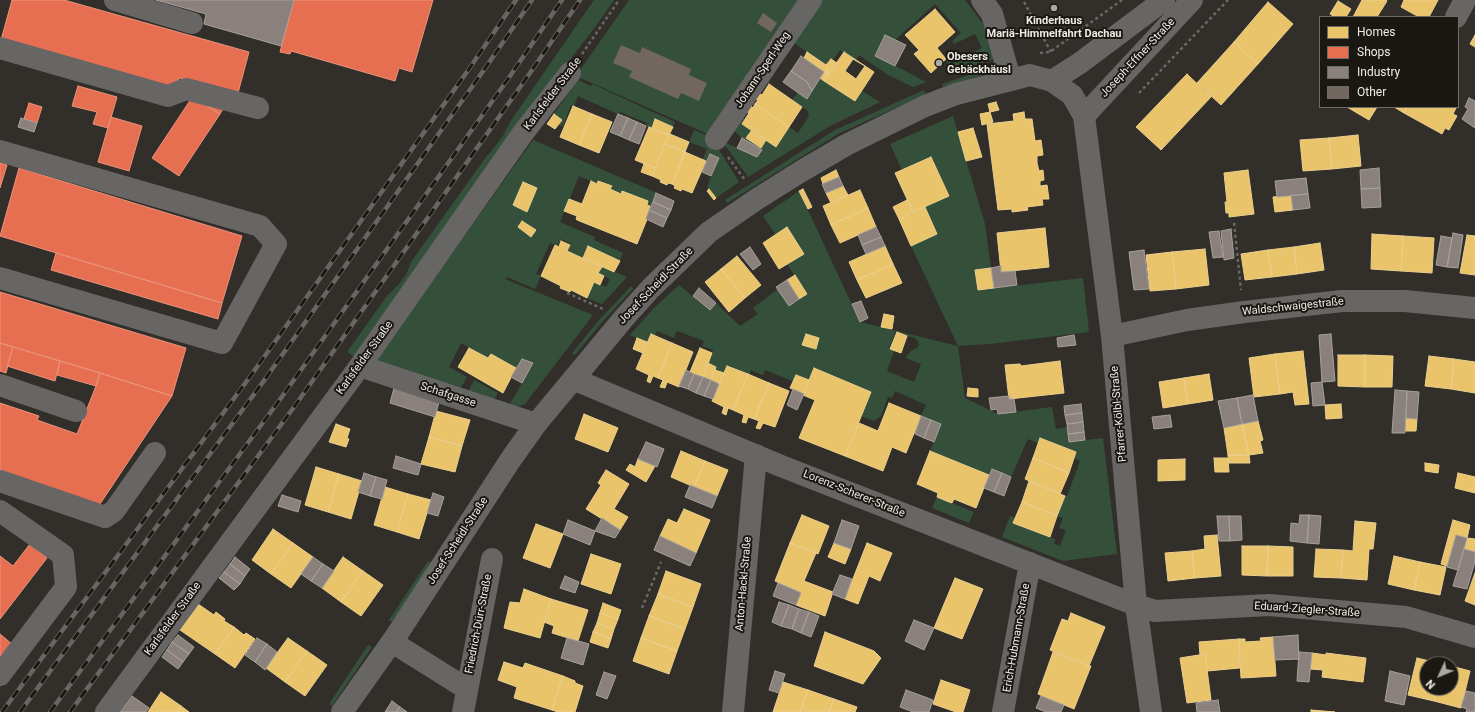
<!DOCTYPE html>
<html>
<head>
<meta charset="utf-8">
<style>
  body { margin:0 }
  #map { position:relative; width:1475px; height:712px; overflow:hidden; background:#322f2a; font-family:Roboto,sans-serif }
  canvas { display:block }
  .legend { position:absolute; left:1319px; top:16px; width:140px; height:92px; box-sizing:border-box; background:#1b1814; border:1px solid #6f6c67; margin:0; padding:5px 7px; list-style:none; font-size:12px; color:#eeeae4 }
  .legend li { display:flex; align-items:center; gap:8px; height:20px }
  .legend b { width:20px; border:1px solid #6f6c67 }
  .north { position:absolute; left:1419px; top:656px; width:40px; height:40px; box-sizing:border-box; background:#1b1814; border:1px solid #6f6c67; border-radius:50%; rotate:226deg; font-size:11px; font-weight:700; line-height:16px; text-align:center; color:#eeeae4 }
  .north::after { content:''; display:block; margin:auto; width:14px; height:18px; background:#aca9a3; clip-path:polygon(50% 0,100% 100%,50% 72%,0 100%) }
</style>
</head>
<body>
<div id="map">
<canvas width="1475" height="712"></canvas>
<ul class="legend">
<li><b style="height:11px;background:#e9c46a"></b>Homes</li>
<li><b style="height:11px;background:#e76f51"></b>Shops</li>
<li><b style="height:11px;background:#8a817c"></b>Industry</li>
<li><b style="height:11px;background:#71675e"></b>Other</li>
</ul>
<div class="north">N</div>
</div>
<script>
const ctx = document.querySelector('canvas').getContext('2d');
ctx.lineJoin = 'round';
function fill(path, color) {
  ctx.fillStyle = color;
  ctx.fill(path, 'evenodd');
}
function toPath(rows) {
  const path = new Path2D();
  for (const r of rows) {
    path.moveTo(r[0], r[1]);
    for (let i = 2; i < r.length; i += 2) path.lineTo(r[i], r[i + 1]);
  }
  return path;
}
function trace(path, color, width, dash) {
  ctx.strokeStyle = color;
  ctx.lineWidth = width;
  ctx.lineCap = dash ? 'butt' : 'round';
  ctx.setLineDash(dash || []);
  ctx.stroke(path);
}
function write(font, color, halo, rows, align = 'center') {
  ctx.font = font + ' Roboto,sans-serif';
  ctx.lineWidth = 4;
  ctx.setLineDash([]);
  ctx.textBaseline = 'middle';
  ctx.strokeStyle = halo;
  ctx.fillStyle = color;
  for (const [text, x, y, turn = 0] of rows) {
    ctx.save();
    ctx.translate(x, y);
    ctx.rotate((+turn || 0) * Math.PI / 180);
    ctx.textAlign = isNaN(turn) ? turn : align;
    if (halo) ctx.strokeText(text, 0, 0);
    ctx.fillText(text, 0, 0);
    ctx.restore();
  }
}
fill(toPath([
  [594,0,614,0,596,26,562,70,355,357,347,352,387,296,399,284,406,275,411,262,486,157,494,148,504,134,510,122],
  [629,0,802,0,712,136,576,76],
  [818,0,965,0,989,32,997,53,992,60,951,73,946,59,949,60,951,64,982,48,975,34,954,44,952,41,961,33,935,4,895,40,885,35,875,55,926,82,913,87,888,75,859,55,856,60,840,50,833,60,831,59,826,65,791,41],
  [987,69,989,73,943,87,942,84],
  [820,78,855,101,862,91,880,102,830,126,748,177,722,141,757,157,762,150,742,138,731,128,739,115,745,119,742,124,752,130,747,138,766,140,776,147,789,127,798,133,809,116,808,111,792,100,798,92,807,98],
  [578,80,591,86,592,84,675,122,673,127,655,119,652,128,646,126,647,123,620,112,618,114,578,96,574,106,571,105,563,126,558,125,562,120,554,114],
  [924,90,926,94,838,134,727,203,725,200,835,130],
  [953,116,985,224,991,268,975,270,978,290,1083,278,1089,332,990,344,958,346,965,398,998,414,1052,407,1056,429,1067,427,1069,442,1103,438,1117,554,1063,561,1002,537,1010,516,1015,518,1014,523,1055,539,1054,544,1060,546,1066,530,1059,528,1063,518,1057,516,1065,496,1067,496,1080,461,1074,458,1076,452,1041,438,1038,443,1028,439,1011,477,992,469,989,475,930,451,941,424,921,416,926,405,895,391,892,398,888,397,881,416,874,421,861,416,871,392,815,368,809,380,796,375,793,381,765,370,763,375,751,370,749,374,727,366,724,373,715,370,716,367,708,363,713,350,702,346,704,341,677,331,674,338,657,331,655,336,651,334,647,342,630,335,654,308,679,285,709,310,716,303,740,326,758,314,753,308,778,289,789,306,807,294,787,264,787,227,775,234,763,216,799,191,860,322,958,346,911,246,937,234,925,207,949,196,931,157,902,170,890,144],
  [896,331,907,336,915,338,918,341,919,345,917,348,911,351,906,357,906,358,921,364,914,382,887,371,894,351,889,348],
  [694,130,711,137,739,182,716,198,709,189,707,187,719,158,710,154,706,163,703,159,707,149,689,142],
  [533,140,657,193,651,206,579,176,560,222,595,237,594,240,623,253,620,261,588,246,583,258,568,251,571,244,561,239,558,246,550,243,536,274,541,276,535,289,507,277,505,279,593,315,525,404,512,409,508,407,533,364,522,359,516,368,491,354,488,358,461,343,449,367,467,377,459,391,374,363],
  [602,267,627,277,602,304,587,298,594,282,606,287,610,279,598,273],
  [631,286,633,289,603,321,575,355,572,353,600,319],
  [474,380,498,393,493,402,467,394],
  [937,497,974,512,969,523,932,508],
  [428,561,432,563,392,622,389,620],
  [368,645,372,647,332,706,329,704]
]), '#34503a');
const homes = toPath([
  [1362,0,1386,0,1387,1,1377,17,1353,17,1362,0],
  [1404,0,1438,0,1429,17,1419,17,1401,7,1404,0],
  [1338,1,1351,9,1346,17,1335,17,1330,14,1338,1],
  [1268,2,1293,24,1258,64,1234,42,1268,2],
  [935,9,955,32,937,48,946,59,931,73,914,54,919,50,905,35,935,9],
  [1475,35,1475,47,1470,44,1475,35],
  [1234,42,1258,64,1221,105,1197,83,1234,42],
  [807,52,826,65,828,75,804,58,807,52],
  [844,52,874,72,855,101,824,81,844,52],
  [831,59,837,63,828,75,826,65,831,59],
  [853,59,865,66,856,79,845,71,853,59],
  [824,72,828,75,824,81,820,78,824,72],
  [1187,74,1211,97,1161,150,1136,127,1187,74],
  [769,84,802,107,789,127,755,104,758,100,755,99,758,93,762,95,769,84],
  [996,102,999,110,990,112,988,104,996,102],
  [755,104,789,127,776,147,742,124,749,113,746,111,751,106,753,108,755,104],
  [573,106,592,114,579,145,560,137,573,106],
  [1347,107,1377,107,1369,120,1347,107],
  [1394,107,1407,107,1404,113,1394,107],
  [1407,107,1454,107,1456,108,1453,114,1457,116,1449,130,1445,128,1442,134,1404,113,1407,107],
  [990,112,993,122,982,125,980,114,990,112],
  [1024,112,1025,119,1032,119,1035,141,1041,140,1043,155,1037,156,1037,163,1039,171,1043,170,1044,180,1040,181,1040,186,1047,185,1049,199,1042,199,1043,205,1027,207,1028,210,1012,212,1012,209,998,210,987,124,1014,121,1013,114,1024,112],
  [554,114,562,120,555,129,547,124,554,114],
  [592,114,612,122,599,153,579,145,592,114],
  [655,119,673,127,669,135,652,128,655,119],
  [649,127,669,135,655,168,635,160,649,127],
  [973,128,982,157,966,161,958,132,973,128],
  [752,130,766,140,761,148,746,138,752,130],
  [670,134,689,142,685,152,665,144,670,134],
  [1358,135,1361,166,1332,169,1329,138,1358,135],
  [1329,138,1332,169,1303,171,1300,140,1329,138],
  [665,144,685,152,672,184,668,183,667,185,660,182,661,180,652,176,665,144],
  [685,152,706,161,692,193,682,189,681,191,674,188,675,186,672,184,685,152],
  [931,157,949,196,913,212,895,173,931,157],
  [644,164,655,168,652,176,641,172,644,164],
  [836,170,839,177,823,184,821,178,836,170],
  [1248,170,1254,214,1229,217,1229,213,1226,213,1225,202,1227,202,1224,173,1248,170],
  [591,181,597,184,598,181,612,186,610,189,621,194,622,191,648,201,647,205,652,207,637,244,577,220,576,219,577,216,564,211,569,199,582,204,591,181],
  [523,182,537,188,527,212,513,205,523,182],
  [843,186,848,195,831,203,826,193,843,186],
  [709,189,716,198,714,200,707,191,709,189],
  [803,189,812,207,808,209,799,191,803,189],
  [860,190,868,208,831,225,823,206,860,190],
  [1291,195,1293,210,1275,212,1273,197,1291,195],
  [907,200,913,212,899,219,893,207,907,200],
  [925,207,937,234,911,246,899,219,925,207],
  [868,208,876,227,840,243,831,225,868,208],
  [522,221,536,230,531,237,518,227,522,221],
  [787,227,804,254,779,269,763,243,787,227],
  [1045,228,1049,267,1001,272,997,233,1045,228],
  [1372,234,1403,236,1401,271,1371,269,1372,234],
  [1467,235,1475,236,1475,275,1460,273,1467,235],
  [1403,236,1434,238,1432,273,1401,271,1403,236],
  [561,241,570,245,567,251,602,267,598,273,604,276,600,285,594,282,587,298,571,290,570,292,560,288,561,286,541,276,555,245,559,247,561,241],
  [1320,243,1324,270,1297,274,1294,247,1320,243],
  [588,246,620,261,614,272,583,258,588,246],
  [885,246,893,264,857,280,849,262,885,246],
  [1294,247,1297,274,1272,277,1268,250,1294,247],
  [1205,249,1209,285,1176,289,1172,252,1205,249],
  [1268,250,1272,277,1245,280,1241,254,1268,250],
  [1172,252,1176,289,1150,291,1146,255,1172,252],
  [737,256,761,285,745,298,721,269,737,256],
  [893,264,902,283,866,298,857,280,893,264],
  [991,268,994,288,978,290,975,270,991,268],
  [721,269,745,298,729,312,705,282,721,269],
  [795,275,807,294,799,299,787,280,795,275],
  [884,314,894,316,892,329,881,327,884,314],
  [897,332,907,336,901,353,890,349,897,332],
  [651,334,672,343,658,378,653,376,650,383,647,381,649,375,636,369,651,334],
  [806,334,819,338,816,349,802,345,806,334],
  [637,338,647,342,643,353,633,349,637,338],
  [672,343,693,352,679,387,667,382,665,388,660,387,663,380,658,378,672,343],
  [469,348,488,358,491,354,516,368,503,393,458,367,469,348],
  [700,348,712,353,703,377,690,372,700,348],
  [1303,351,1309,404,1295,405,1293,392,1280,394,1275,354,1303,351],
  [1275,354,1280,394,1254,397,1249,358,1275,354],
  [1338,355,1365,355,1365,387,1338,386,1338,355],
  [1365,355,1393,356,1392,387,1365,387,1365,355],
  [1429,356,1454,359,1451,389,1425,386,1429,356],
  [1454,359,1475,362,1475,393,1451,389,1454,359],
  [1060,361,1064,393,1009,399,1005,365,1020,364,1021,366,1060,361],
  [708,363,716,367,711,380,703,377,708,363],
  [727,366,748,374,733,410,728,408,726,415,722,413,724,407,712,401,727,366],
  [814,368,871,392,845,456,799,438,815,400,803,395,814,368],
  [715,370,724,373,719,384,711,380,715,370],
  [748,374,769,383,754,419,748,417,746,423,742,422,744,415,733,410,748,374],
  [1209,374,1213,400,1188,404,1184,378,1209,374],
  [796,375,809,380,804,394,790,388,796,375],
  [1184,378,1188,404,1163,408,1159,382,1184,378],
  [769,383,789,391,775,427,763,423,760,429,756,428,759,421,754,419,769,383],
  [968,388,978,389,978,397,967,396,968,388],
  [889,403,921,416,906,453,892,447,883,471,845,456,859,423,878,431,889,403],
  [1341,404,1342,418,1326,419,1325,405,1341,404],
  [436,411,470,420,462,446,429,437,436,411],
  [584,414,618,428,608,452,575,439,584,414],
  [1406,418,1417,419,1416,431,1404,431,1406,418],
  [1258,421,1263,440,1260,441,1263,453,1249,455,1242,424,1258,421],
  [336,424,350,429,347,438,349,439,346,447,329,442,336,424],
  [1242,424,1249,455,1228,455,1224,428,1242,424],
  [429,437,462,446,455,472,421,464,429,437],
  [1040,438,1076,452,1069,473,1033,458,1040,438],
  [681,451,705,461,694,487,671,477,681,451],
  [930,451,989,475,976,508,954,499,952,503,949,502,937,497,938,493,917,484,930,451],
  [1228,455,1249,455,1250,463,1229,463,1228,455],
  [1033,458,1069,473,1060,494,1025,479,1033,458],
  [1214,458,1228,458,1229,472,1215,472,1214,458],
  [638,459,655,466,646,482,626,470,630,464,635,467,638,459],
  [1185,459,1185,480,1158,481,1158,460,1185,459],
  [705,461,728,470,717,496,694,487,705,461],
  [1425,463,1439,465,1438,473,1425,471,1425,463],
  [316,467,339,474,328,512,305,505,316,467],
  [606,470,629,484,614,509,628,517,620,530,586,509,601,485,598,483,606,470],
  [1458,473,1475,477,1475,493,1455,488,1458,473],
  [339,474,362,481,351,519,328,512,339,474],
  [1029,481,1065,496,1057,516,1022,502,1029,481],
  [385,487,408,494,397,532,374,525,385,487],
  [408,494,431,500,419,539,397,532,408,494],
  [1022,502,1057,516,1050,537,1013,523,1022,502],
  [684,509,710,520,696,553,660,536,668,519,677,523,684,509],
  [802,515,829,526,818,554,790,543,802,515],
  [1453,520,1470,525,1467,538,1456,535,1447,566,1441,564,1453,520],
  [1355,521,1376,523,1373,549,1369,549,1367,580,1341,578,1343,550,1353,551,1355,521],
  [536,524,563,534,550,568,523,558,536,524],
  [273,529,293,543,271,574,252,560,273,529],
  [1217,535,1221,576,1195,578,1192,551,1205,549,1204,536,1217,535],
  [1467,538,1475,539,1475,552,1464,549,1467,538],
  [293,543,313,557,291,588,271,574,293,543],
  [790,543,816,553,804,581,833,592,825,616,796,605,801,592,775,581,790,543],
  [834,543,851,549,845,564,828,557,834,543],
  [867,543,892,553,880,581,869,576,858,604,845,599,867,543],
  [1242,546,1268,546,1267,576,1242,575,1242,546],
  [1268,546,1293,547,1293,576,1267,576,1268,546],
  [1316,549,1343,550,1341,578,1314,577,1316,549],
  [1192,551,1195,578,1168,581,1165,553,1192,551],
  [591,554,621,564,611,594,581,584,591,554],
  [1394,556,1420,562,1414,590,1388,584,1394,556],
  [343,557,363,571,341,602,322,588,343,557],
  [1420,562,1446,567,1440,595,1414,590,1420,562],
  [363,571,383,585,361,616,341,602,363,571],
  [666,571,701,584,693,607,658,594,666,571],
  [1475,573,1475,605,1465,601,1475,573],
  [955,578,983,589,962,639,934,628,955,578],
  [524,589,551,599,540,638,504,628,510,602,520,603,524,589],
  [658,594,693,607,685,629,649,616,658,594],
  [551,599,588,610,578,641,552,633,554,626,544,622,551,599],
  [603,603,621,610,618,619,600,613,603,603],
  [198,604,214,615,216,612,225,619,224,621,234,627,215,654,180,630,198,604],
  [600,613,618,619,614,629,597,623,600,613],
  [1071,613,1105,627,1089,666,1050,650,1062,619,1068,621,1071,613],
  [649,616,685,629,677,651,641,638,649,616],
  [597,623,614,629,611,639,593,632,597,623],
  [234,627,244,635,246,633,255,639,235,668,215,654,234,627],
  [593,632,611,639,608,648,590,642,593,632],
  [825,632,874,651,881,658,863,684,814,666,825,632],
  [1273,637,1276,676,1241,678,1239,639,1245,639,1245,642,1261,641,1260,638,1273,637],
  [288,638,307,651,285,682,266,668,288,638],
  [641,638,677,651,669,674,633,661,641,638],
  [1239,639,1240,668,1207,671,1205,654,1200,655,1199,642,1239,639],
  [307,651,327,665,305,696,285,682,307,651],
  [1053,652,1089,666,1091,666,1074,709,1038,694,1053,652],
  [1312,653,1326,655,1326,653,1366,658,1363,682,1322,677,1323,670,1310,669,1312,653],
  [1205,654,1211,700,1187,703,1180,658,1205,654],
  [1417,658,1442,664,1427,664,1427,688,1437,688,1434,701,1408,695,1417,658],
  [504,662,523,668,525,663,563,676,552,710,514,698,517,687,498,680,504,662],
  [1451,666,1470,671,1461,708,1434,701,1437,688,1451,688,1451,666],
  [563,676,575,681,575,683,583,686,575,712,558,712,552,710,563,676],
  [941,680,970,690,963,712,956,712,933,704,941,680],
  [783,682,808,690,800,712,773,712,783,682],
  [808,690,834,699,829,712,800,712,808,690],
  [161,692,181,706,176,712,148,712,161,692],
  [834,699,857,707,855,712,829,712,834,699],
  [181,706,189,712,176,712,181,706],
  [1311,710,1335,712,1311,712,1311,710]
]);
fill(homes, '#e9c46a');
trace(homes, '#eacf8f', 1);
const shops = toPath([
  [12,0,64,0,249,52,238,93,179,78,175,88,1,40,12,0],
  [294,0,433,0,412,72,399,68,395,81,291,51,290,54,280,52,294,0],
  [78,86,117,97,108,128,93,124,97,112,72,106,78,86],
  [193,96,220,114,179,176,152,158,193,96],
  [29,103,42,107,37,123,24,119,29,103],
  [204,104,224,107,220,114,204,104],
  [111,117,142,126,129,171,98,162,111,117],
  [0,163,7,165,0,188,0,163],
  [19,168,242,236,222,303,0,236,19,168],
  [56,253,222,303,218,319,51,270,56,253],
  [0,292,186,348,172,396,100,373,0,343,0,292],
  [0,343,13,347,6,373,0,371,0,343],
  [13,347,60,361,55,381,7,366,13,347],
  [60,361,100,373,96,386,57,375,60,361],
  [100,373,172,396,98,507,0,474,0,403,39,416,37,420,77,434,96,386,100,373],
  [30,544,47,558,0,619,0,556,13,566,30,544],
  [0,634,13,645,0,662,0,634]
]);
fill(shops, '#e76f51');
trace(shops, '#e9947d', 1);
const industry = toPath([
  [156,0,294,0,281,46,204,24,206,14,156,0],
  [885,35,906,45,895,66,875,56,885,35],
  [801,56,824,72,812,91,807,82,791,71,801,56],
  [791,71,807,82,812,91,807,99,783,82,791,71],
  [1469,98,1475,101,1475,128,1462,119,1468,109,1465,107,1469,98],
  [618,114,628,118,620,136,610,132,618,114],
  [21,118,37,123,34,132,18,127,21,118],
  [628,118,637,122,629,140,620,136,628,118],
  [637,122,646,126,639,144,629,140,637,122],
  [742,138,762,150,757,157,737,148,742,138],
  [710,154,719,158,711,176,702,172,710,154],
  [1379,168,1380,188,1361,189,1360,170,1379,168],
  [839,177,843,186,826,193,822,184,839,177],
  [1306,178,1308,194,1277,197,1275,181,1306,178],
  [1380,188,1381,207,1362,208,1361,189,1380,188],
  [656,193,674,201,671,210,653,202,656,193],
  [1308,194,1310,208,1293,210,1291,195,1308,194],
  [653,202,671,210,667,218,649,210,653,202],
  [649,210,667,218,663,227,646,219,649,210],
  [876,227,881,237,862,245,858,235,876,227],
  [1231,229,1234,258,1224,260,1221,231,1231,229],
  [1219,231,1223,257,1213,258,1209,232,1219,231],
  [1453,233,1463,235,1458,268,1447,267,1453,233],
  [1441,236,1452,238,1447,267,1436,265,1441,236],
  [881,237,885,246,866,254,862,245,881,237],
  [750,247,761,264,753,270,740,254,750,247],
  [1144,250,1149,289,1134,290,1129,252,1144,250],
  [1001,266,1001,272,1015,271,1017,285,994,288,991,268,1001,266],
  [787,280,799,299,789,306,776,287,787,280],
  [699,288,716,303,710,310,693,296,699,288],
  [861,301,868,318,860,322,852,304,861,301],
  [1331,334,1335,381,1322,382,1319,335,1331,334],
  [1074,335,1076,345,1058,347,1057,338,1074,335],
  [522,359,533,363,522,383,511,377,522,359],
  [686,370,694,374,688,389,679,386,686,370],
  [694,374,703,377,696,393,688,389,694,374],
  [703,377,711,380,704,396,696,393,703,377],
  [711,380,719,384,713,399,704,396,711,380],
  [1322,382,1325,405,1313,406,1311,383,1322,382],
  [394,388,439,402,435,417,390,403,394,388],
  [793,389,804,394,797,410,787,405,793,389],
  [1395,390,1407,391,1405,433,1392,433,1395,390],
  [1407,391,1419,392,1417,419,1406,418,1407,391],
  [1253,395,1258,421,1242,424,1237,398,1253,395],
  [1009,396,1009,399,1014,399,1016,412,998,414,997,409,991,410,989,398,1009,396],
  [1237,398,1242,424,1224,428,1218,401,1237,398],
  [1081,404,1082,413,1065,415,1064,406,1081,404],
  [1082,413,1083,422,1067,424,1065,415,1082,413],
  [1170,415,1172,427,1154,429,1152,417,1170,415],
  [921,416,931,420,924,438,915,434,921,416],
  [931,420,941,424,934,442,924,438,931,420],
  [1083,422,1084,432,1068,434,1067,424,1083,422],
  [1084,432,1085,440,1069,442,1068,434,1084,432],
  [646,442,664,449,657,467,638,459,646,442],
  [396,456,421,464,418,475,393,468,396,456],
  [992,469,1002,473,994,492,984,488,992,469],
  [364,473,376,477,370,496,358,492,364,473],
  [1002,473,1011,477,1004,496,994,492,1002,473],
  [376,477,387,480,382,499,370,496,376,477],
  [690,485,717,496,712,508,685,497,690,485],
  [433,493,444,497,438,516,427,513,433,493],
  [282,495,301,501,298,512,278,506,282,495],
  [1300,515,1309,515,1307,543,1290,541,1291,523,1299,524,1300,515],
  [1309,515,1321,516,1319,544,1307,543,1309,515],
  [1217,516,1229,516,1230,541,1219,541,1217,516],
  [1229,516,1241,516,1242,540,1230,541,1229,516],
  [602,518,620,530,615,538,595,531,602,518],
  [568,520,595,531,590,545,563,534,568,520],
  [842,520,859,526,851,549,834,543,842,520],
  [1456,535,1467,538,1458,570,1447,567,1456,535],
  [660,536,696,553,690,566,654,550,660,536],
  [1464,549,1475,552,1475,562,1467,589,1453,586,1464,549],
  [235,557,250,569,245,576,230,564,235,557],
  [313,557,323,564,311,581,301,574,313,557],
  [230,564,245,576,240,584,224,572,230,564],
  [323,564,334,571,322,588,311,581,323,564],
  [224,572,240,584,234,590,219,578,224,572],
  [840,575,852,579,845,599,832,594,840,575],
  [565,576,579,582,575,593,560,588,565,576],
  [778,583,801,593,796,605,773,596,778,583],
  [779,602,789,605,781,626,772,622,779,602],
  [789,605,799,609,792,629,781,626,789,605],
  [799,609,809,612,801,633,792,629,799,609],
  [809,612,819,616,811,637,801,633,809,612],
  [914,620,934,628,924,650,905,641,914,620],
  [178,635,194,647,189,654,172,642,178,635],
  [1298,635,1299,659,1275,660,1273,637,1298,635],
  [257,638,267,644,255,662,245,655,257,638],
  [567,638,589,644,583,665,561,658,567,638],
  [172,642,189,654,183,662,167,650,172,642],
  [267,644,277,652,265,670,255,662,267,644],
  [167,650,183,662,178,669,162,657,167,650],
  [1299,652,1312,653,1309,682,1297,681,1299,652],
  [775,671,785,674,779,693,769,690,775,671],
  [1390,671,1410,676,1404,705,1385,701,1390,671],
  [604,672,616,676,607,699,596,695,604,672],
  [906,690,933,700,929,712,913,712,900,707,906,690],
  [1466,691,1475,693,1475,712,1466,712,1467,709,1461,707,1466,691],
  [132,696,149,708,146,712,120,712,132,696],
  [1041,696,1064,705,1061,712,1046,712,1036,708,1041,696],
  [1218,700,1220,712,1197,712,1196,703,1218,700],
  [392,701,400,707,396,712,385,712,392,701],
  [400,707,407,712,396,712,400,707]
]);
fill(industry, '#8a817c');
trace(industry, '#a8a09b', 1);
fill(toPath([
  [763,13,777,23,771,32,757,23],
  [621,45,640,53,642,47,691,69,689,75,707,83,699,101,681,93,678,99,629,77,632,71,613,63]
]), '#71675e');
trace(toPath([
  [1024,2,1051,52],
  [1040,53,1050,52,1122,0],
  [582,54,619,0],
  [1139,93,1228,0],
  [728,157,745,180],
  [1234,223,1241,290],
  [567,293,603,309],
  [642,608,661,562]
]), '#6b6967', 2.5, [3, 3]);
trace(toPath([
  [115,0,192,23],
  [982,0,992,14,1010,79],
  [1456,17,1465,0],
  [0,48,168,96,186,89,258,108],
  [1052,81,1080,63,1164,0],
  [1084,116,1192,0],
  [716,139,811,0],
  [0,151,260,226,276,244,222,343,0,278],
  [1112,336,1187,320,1244,312,1342,301,1405,301,1475,308],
  [360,366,536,424],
  [573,379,781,466,1136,605,1155,611,1269,605,1406,617,1475,637],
  [0,385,76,411],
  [0,481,105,517,114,511,155,453],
  [0,511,63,555,66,587,0,675],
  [392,642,467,689],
  [106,712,360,366,523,133,570,73],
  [342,712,396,636,511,459,536,424,624,318,651,288,709,232,757,199,800,172,846,145,925,106,956,94,1030,75,1052,81,1072,95,1084,116,1112,336,1136,605,1151,712],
  [463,712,492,559],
  [733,712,756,455],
  [1003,712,1030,563]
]), '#686565', 22);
const rail = toPath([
  [2,712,252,374,469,69,516,0],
  [20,712,263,382,486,67,532,0],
  [50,712,281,398,508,79,562,0],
  [70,712,294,407,530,73,580,0]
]);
trace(rail, '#686562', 4.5);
trace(rail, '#1b1814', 3, [9]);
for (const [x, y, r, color] of [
  [1054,8,4,"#aca9a3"],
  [939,63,4,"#aca9a3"]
]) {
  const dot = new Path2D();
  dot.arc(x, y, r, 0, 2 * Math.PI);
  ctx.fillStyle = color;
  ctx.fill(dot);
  trace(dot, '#1b1814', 1.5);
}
write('bold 11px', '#eeeae4', '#1b1814', [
  ["Kinderhaus",1054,21],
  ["Mariä-Himmelfahrt Dachau",1054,34],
  ["Obesers",947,57,"left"],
  ["Gebäckhäusl",947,70,"left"]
]);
write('11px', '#eeeae4', '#1b1814', [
  ["Joseph-Effner-Straße",1138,58,-47],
  ["Johann-Sperl-Weg",763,70,-56],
  ["Karlsfelder Straße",553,94,-53],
  ["Josef-Scheidl-Straße",656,286,-46],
  ["Waldschwaigestraße",1293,307,-6],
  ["Karlsfelder Straße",365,358,-54],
  ["Schafgasse",448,395,18],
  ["Pfarrer-Kölbl-Straße",1119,414,-95],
  ["Lorenz-Scherer-Straße",854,494,22],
  ["Josef-Scheidl-Straße",458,541,-57],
  ["Anton-Hackl-Straße",744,584,-85],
  ["Eduard-Ziegler-Straße",1307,610,4],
  ["Karlsfelder Straße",173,619,-54],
  ["Friedrich-Dürr-Straße",479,624,-79],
  ["Erich-Hubmann-Straße",1017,638,-80]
]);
</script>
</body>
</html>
